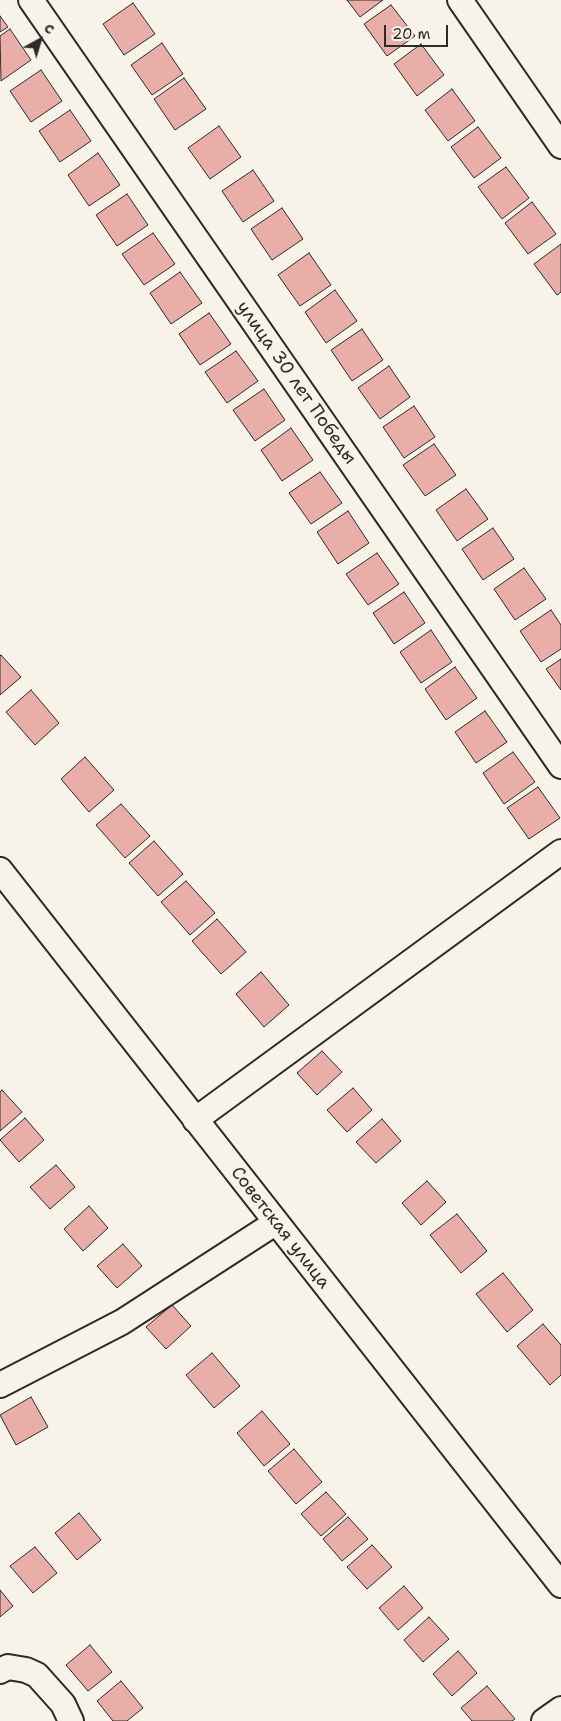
<!DOCTYPE html>
<html>
<head>
<meta charset="utf-8">
<style>
  body { margin:0 }
  #map { position:relative; width:561px; height:1721px; overflow:hidden; background:#f7f3e8; font-family:"Shantell Sans",sans-serif }
  canvas { display:block }
  .north { position:absolute; left:15px; top:15px; width:50px; height:50px; -webkit-text-stroke:4px #f7f3e8; paint-order:stroke; rotate:39deg; font-size:14px; font-weight:700; line-height:20px; text-align:center; color:#2b2b2b }
  .north::after { content:''; display:block; margin:auto; width:18px; height:22px; background:#2b2b2b; clip-path:polygon(50% 0,100% 100%,50% 72%,0 100%) }
  .scale { position:absolute; left:384px; top:25px; width:64px; height:22px; box-sizing:border-box; border:2px solid #2b2b2b; border-top:0; padding-left:6px; font-size:15px; line-height:18px; white-space:nowrap; color:#2b2b2b; -webkit-text-stroke:4px #f7f3e8; paint-order:stroke }
</style>
</head>
<body>
<div id="map">
<canvas width="561" height="1721"></canvas>
<div class="north">С</div>
<div class="scale">20 m</div>
</div>
<script>
const ctx = document.querySelector('canvas').getContext('2d');
ctx.lineJoin = 'round';
function fill(path, color) {
  ctx.fillStyle = color;
  ctx.fill(path, 'evenodd');
}
function toPath(rows) {
  const path = new Path2D();
  for (const r of rows) {
    path.moveTo(r[0], r[1]);
    for (let i = 2; i < r.length; i += 2) path.lineTo(r[i], r[i + 1]);
  }
  return path;
}
function trace(path, color, width, dash) {
  ctx.strokeStyle = color;
  ctx.lineWidth = width;
  ctx.lineCap = dash ? 'butt' : 'round';
  ctx.setLineDash(dash || []);
  ctx.stroke(path);
}
function write(font, color, halo, rows, align = 'center') {
  ctx.font = font + ' "Shantell Sans",sans-serif';
  ctx.lineWidth = 4;
  ctx.setLineDash([]);
  ctx.textBaseline = 'middle';
  ctx.strokeStyle = halo;
  ctx.fillStyle = color;
  for (const [text, x, y, turn = 0] of rows) {
    ctx.save();
    ctx.translate(x, y);
    ctx.rotate((+turn || 0) * Math.PI / 180);
    ctx.textAlign = isNaN(turn) ? turn : align;
    if (halo) ctx.strokeText(text, 0, 0);
    ctx.fillText(text, 0, 0);
    ctx.restore();
  }
}
const building = toPath([
  [347,0,383,0,360,17,347,0],
  [133,3,155,34,124,55,103,24,133,3],
  [391,5,415,36,387,56,364,24,391,5],
  [0,16,8,27,0,32,0,16],
  [10,29,31,60,1,81,0,36,10,29],
  [162,43,183,74,152,95,131,65,162,43],
  [421,44,444,75,417,96,394,64,421,44],
  [41,70,62,101,31,122,10,91,41,70],
  [184,78,206,109,175,130,154,99,184,78],
  [452,89,475,121,448,141,425,110,452,89],
  [70,110,91,141,60,162,39,131,70,110],
  [219,126,241,157,210,179,188,148,219,126],
  [478,127,501,158,474,178,451,147,478,127],
  [98,153,120,185,89,206,68,175,98,153],
  [506,167,529,198,502,219,478,187,506,167],
  [253,170,274,201,243,222,222,191,253,170],
  [127,194,148,225,117,246,96,215,127,194],
  [532,202,556,234,528,254,505,223,532,202],
  [282,208,303,239,272,260,251,229,282,208],
  [153,233,175,264,144,285,122,254,153,233],
  [561,244,561,292,557,295,534,264,561,244],
  [309,253,331,285,300,306,278,275,309,253],
  [180,272,202,303,171,324,150,293,180,272],
  [335,290,357,321,326,343,305,312,335,290],
  [209,313,231,344,200,365,179,334,209,313],
  [362,329,383,360,352,381,331,350,362,329],
  [236,351,258,381,227,403,205,372,236,351],
  [389,366,410,397,380,419,358,388,389,366],
  [264,389,285,420,255,441,233,410,264,389],
  [414,406,435,437,404,458,383,427,414,406],
  [291,428,313,460,282,481,261,450,291,428],
  [434,444,456,475,425,496,403,465,434,444],
  [320,472,342,503,311,524,289,493,320,472],
  [466,489,488,519,457,541,436,510,466,489],
  [348,511,369,543,338,564,317,532,348,511],
  [493,528,514,559,483,580,462,549,493,528],
  [377,553,399,584,368,605,346,574,377,553],
  [524,568,546,599,515,620,494,589,524,568],
  [404,592,425,623,394,644,373,613,404,592],
  [551,610,561,625,561,649,541,662,520,631,551,610],
  [431,630,452,662,421,683,400,652,431,630],
  [1,655,21,677,0,695,0,656,1,655],
  [561,659,561,690,546,669,561,659],
  [455,667,477,698,446,720,425,689,455,667],
  [31,690,59,723,35,745,6,712,31,690],
  [485,711,507,742,476,763,455,732,485,711],
  [513,752,535,782,504,804,483,773,513,752],
  [85,757,114,790,89,812,61,779,85,757],
  [538,787,560,818,529,839,507,808,538,787],
  [121,804,150,836,125,858,96,825,121,804],
  [154,841,183,874,158,896,129,863,154,841],
  [186,881,215,913,190,935,161,902,186,881],
  [217,919,246,952,221,974,192,941,217,919],
  [261,972,289,1005,264,1027,236,994,261,972],
  [322,1051,342,1072,317,1095,297,1073,322,1051],
  [353,1088,372,1110,347,1132,327,1110,353,1088],
  [2,1090,22,1112,0,1131,0,1092,2,1090],
  [25,1118,44,1140,19,1162,0,1140,25,1118],
  [382,1119,401,1141,376,1163,356,1142,382,1119],
  [56,1165,75,1187,50,1209,30,1187,56,1165],
  [427,1181,446,1202,421,1225,402,1203,427,1181],
  [89,1206,108,1228,83,1251,64,1229,89,1206],
  [457,1214,487,1251,461,1273,430,1235,457,1214],
  [123,1244,142,1266,117,1288,97,1266,123,1244],
  [503,1273,533,1310,507,1332,476,1294,503,1273],
  [172,1305,191,1326,166,1349,146,1327,172,1305],
  [543,1324,561,1345,561,1375,550,1385,517,1346,543,1324],
  [212,1353,240,1386,214,1408,186,1375,212,1353],
  [31,1397,48,1427,16,1445,0,1415,31,1397],
  [262,1411,290,1444,264,1466,237,1433,262,1411],
  [294,1449,322,1482,296,1504,268,1471,294,1449],
  [326,1492,346,1514,321,1536,301,1514,326,1492],
  [79,1513,101,1540,77,1560,55,1533,79,1513],
  [348,1517,368,1539,342,1561,323,1539,348,1517],
  [372,1545,392,1567,367,1589,347,1567,372,1545],
  [35,1547,57,1573,33,1593,10,1566,35,1547],
  [404,1586,423,1608,398,1630,379,1608,404,1586],
  [0,1590,13,1606,0,1617,0,1590],
  [429,1617,449,1639,423,1662,404,1640,429,1617],
  [90,1645,112,1672,88,1691,66,1665,90,1645],
  [458,1651,477,1673,452,1696,433,1674,458,1651],
  [121,1681,143,1708,127,1721,113,1721,97,1701,121,1681],
  [487,1686,515,1719,512,1721,472,1721,461,1708,487,1686]
]);
fill(building, '#e9aea8');
trace(building, '#2b2b2b', 1);
const minor = toPath([
  [31,0,561,766],
  [460,0,561,146],
  [0,870,561,1585],
  [195,1120,561,852],
  [0,1385,122,1322,275,1223],
  [0,1671,8,1667,26,1670,37,1675,63,1704,71,1721],
  [544,1721,561,1709]
]);
trace(minor, '#2b2b2b', 28);
trace(minor, '#f7f3e8', 24);
write('18px', '#2b2b2b', '#f7f3e8', [
  ["улица 30 лет Победы",296,383,55],
  ["Советская улица",280,1228,52]
]);
</script>
</body>
</html>
